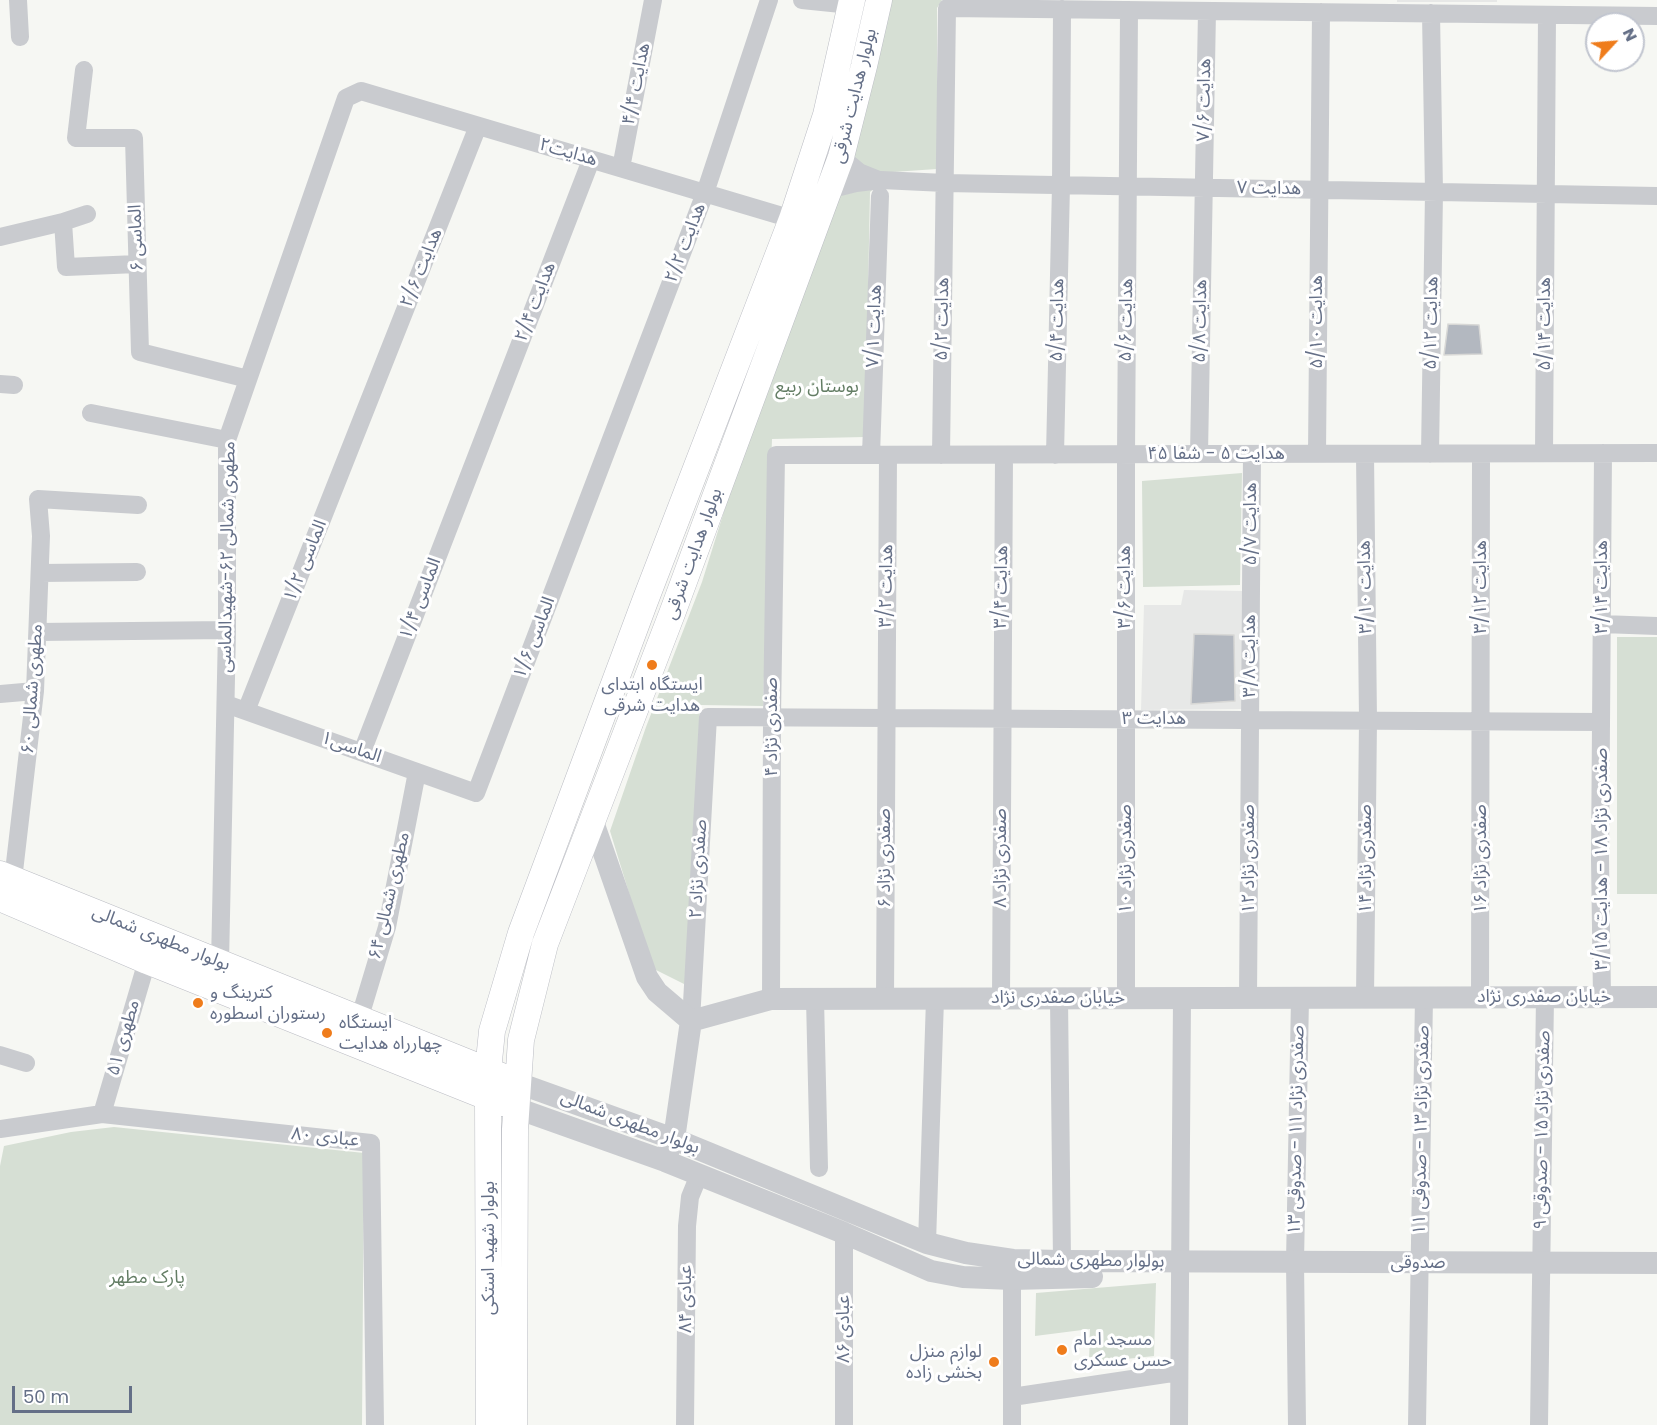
<!DOCTYPE html>
<html>
<head>
<meta charset="utf-8">
<style>
  body { margin:0 }
  #map { position:relative; width:1657px; height:1425px; overflow:hidden; background:#f6f7f3; font-family:Poppins,sans-serif }
  canvas { display:block }
  .north { position:absolute; left:1585px; top:12px; width:60px; height:60px; box-sizing:border-box; background:#fff; border:2px solid #c1c5cf; border-radius:50%; rotate:64deg; font-size:16px; font-weight:700; line-height:24px; text-align:center; color:#646f87 }
  .north::after { content:''; display:block; margin:auto; width:21px; height:27px; background:#ef7c1b; clip-path:polygon(50% 0,100% 100%,50% 72%,0 100%) }
  .scale { position:absolute; left:12px; top:1386px; width:120px; height:27px; box-sizing:border-box; border:3px solid #646f87; border-top:0; padding-left:8px; font-size:18px; line-height:21px; white-space:nowrap; color:#646f87; -webkit-text-stroke:4px #fff; paint-order:stroke }
</style>
</head>
<body>
<div id="map">
<canvas width="1657" height="1425"></canvas>
<div class="north">N</div>
<div class="scale">50 m</div>
</div>
<script>
const ctx = document.querySelector('canvas').getContext('2d');
ctx.lineJoin = 'round';
function fill(path, color) {
  ctx.fillStyle = color;
  ctx.fill(path, 'evenodd');
}
function toPath(rows) {
  const path = new Path2D();
  for (const r of rows) {
    path.moveTo(r[0], r[1]);
    for (let i = 2; i < r.length; i += 2) path.lineTo(r[i], r[i + 1]);
  }
  return path;
}
function trace(path, color, width, dash) {
  ctx.strokeStyle = color;
  ctx.lineWidth = width;
  ctx.lineCap = dash ? 'butt' : 'round';
  ctx.setLineDash(dash || []);
  ctx.stroke(path);
}
function write(font, color, halo, rows, align = 'center') {
  ctx.font = font + ' Poppins,"Noto Sans Arabic",sans-serif';
  ctx.lineWidth = 6;
  ctx.setLineDash([]);
  ctx.textBaseline = 'middle';
  ctx.strokeStyle = halo;
  ctx.fillStyle = color;
  for (const [text, x, y, turn = 0] of rows) {
    ctx.save();
    ctx.translate(x, y);
    ctx.rotate((+turn || 0) * Math.PI / 180);
    ctx.textAlign = isNaN(turn) ? turn : align;
    if (halo) ctx.strokeText(text, 0, 0);
    ctx.fillText(text, 0, 0);
    ctx.restore();
  }
}
fill(toPath([
  [1397,0,1497,0,1497,2,1397,2],
  [1184,590,1243,591,1242,709,1141,710,1144,605,1181,605]
]), '#e7e8e7');
fill(toPath([
  [890,0,942,0,937,8,937,169,893,172,870,192,865,437,772,439,763,706,700,705,688,986,652,968,610,831,646,727,702,582,760,396,849,164,881,50],
  [1242,473,1240,585,1143,587,1142,481],
  [1617,637,1657,637,1657,894,1617,894],
  [114,1127,364,1153,362,1425,0,1425,0,1166,4,1146,71,1132],
  [1156,1283,1154,1356,1089,1363,1090,1329,1035,1336,1036,1293]
]), '#d6dfd4');
const building = toPath([
  [1448,324,1479,325,1482,354,1444,355,1448,324],
  [1194,634,1234,635,1235,701,1191,704,1194,634]
]);
fill(building, '#b3b8c0');
trace(building, '#d8d8d6', 1.5);
const secondary = toPath([
  [0,874,504,1077],
  [0,898,147,961,502,1103],
  [489,1425,488,1099,488,1071,492,1031,521,933,645,601,792,219,826,115,852,0],
  [514,1425,515,1129,521,1040,545,944,673,611,841,157,864,66,879,0]
]);
trace(secondary, '#bbbdc4', 27);
trace(toPath([
  [18,0,20,37],
  [802,0,851,5],
  [84,70,76,138,134,138,140,352,248,379],
  [841,157,859,172,879,180],
  [621,168,653,0],
  [828,190,856,183,881,180,945,183,1657,196],
  [63,222,87,214],
  [0,237,63,222,66,267,137,264],
  [0,384,14,385],
  [91,413,227,440],
  [1544,453,1547,15],
  [1199,454,1207,11],
  [1317,454,1321,12],
  [1365,454,1368,720,1365,998],
  [1430,454,1434,192,1431,13],
  [871,455,880,196],
  [941,455,947,8,1657,16],
  [1055,455,1061,185,1062,9],
  [40,573,137,572],
  [1602,624,1657,626],
  [38,632,227,630],
  [0,694,35,691],
  [226,704,476,793,705,193,769,0],
  [246,711,478,126],
  [362,752,591,160],
  [13,880,35,691,41,536,38,499,138,505],
  [220,963,227,630,227,440,346,98,361,91,792,219],
  [1480,997,1481,454],
  [1602,997,1600,859,1603,453],
  [1001,998,1004,455],
  [1059,998,1062,1261],
  [1126,998,1126,455,1129,10],
  [1248,998,1252,454],
  [771,999,772,717,776,455,1657,453],
  [815,999,819,1168],
  [885,999,888,455],
  [359,1020,387,927,417,772],
  [691,1021,708,717,1601,722],
  [0,1055,26,1063],
  [102,1114,147,961],
  [0,1129,102,1114,371,1143,375,1425],
  [927,1243,935,999],
  [1012,1397,1179,1372],
  [685,1425,687,1226,690,1197,699,1175],
  [844,1425,844,1233],
  [1012,1425,1012,1268],
  [1179,1425,1182,998],
  [1297,1425,1295,1262,1300,998],
  [1417,1425,1424,997],
  [1539,1425,1545,997]
]), '#c9cbcf', 18);
trace(toPath([
  [592,819,647,977,657,992,691,1021],
  [691,1021,771,999,1657,997],
  [518,1083,674,1139,927,1243,966,1253,1013,1260,1062,1261,1657,1263],
  [516,1108,665,1161,844,1233,931,1271,963,1277,1012,1279,1092,1277],
  [668,1152,674,1139,691,1021]
]), '#c9cbcf', 22);
trace(secondary, '#fff', 26);
for (const [x, y, r, color] of [
  [652,665,6,"#ef7c1b"],
  [198,1003,6,"#ef7c1b"],
  [327,1033,6,"#ef7c1b"],
  [1062,1350,6,"#ef7c1b"],
  [994,1362,6,"#ef7c1b"]
]) {
  const dot = new Path2D();
  dot.arc(x, y, r, 0, 2 * Math.PI);
  ctx.fillStyle = color;
  ctx.fill(dot);
  trace(dot, '#fff', 2);
}
write('18px', '#646f87', '#fff', [
  ["هدایت ۴/۴",637,84,-79],
  ["بولوار هدایت شرقی",855,96,-76],
  ["هدایت ۷/۶",1205,100,-89],
  ["هدایت۲",568,153,16],
  ["هدایت ۷",1269,189,1],
  ["الماسی ۶",137,238,-92],
  ["هدایت ۲/۲",686,243,-69],
  ["هدایت ۲/۶",422,268,-68],
  ["هدایت ۲/۴",536,302,-69],
  ["هدایت ۵/۲",943,319,-89],
  ["هدایت ۵/۴",1058,320,-89],
  ["هدایت ۵/۶",1127,320,-89],
  ["هدایت ۵/۸",1201,321,-89],
  ["هدایت ۵/۱۰",1317,322,-90],
  ["هدایت ۵/۱۲",1432,323,-89],
  ["هدایت ۵/۱۴",1545,324,-90],
  ["هدایت ۷/۱",875,326,-88],
  ["هدایت ۵ - شفا ۴۵",1216,454],
  ["هدایت ۵/۷",1251,524,-90],
  ["بولوار هدایت شرقی",694,554,-70],
  ["مطهری شمالی ۶۲-شهیدالماسی",228,557,-89],
  ["الماسی ۱/۲",306,561,-68],
  ["هدایت ۳/۲",887,586,-89],
  ["هدایت ۳/۴",1002,587,-89],
  ["هدایت ۳/۶",1125,587,-90],
  ["هدایت ۳/۱۰",1366,587,-91],
  ["هدایت ۳/۱۲",1481,587,-90],
  ["هدایت ۳/۱۴",1602,587,-90],
  ["الماسی ۱/۴",421,599,-69],
  ["الماسی ۱/۶",535,638,-69],
  ["هدایت ۳/۸",1250,656,-90],
  ["مطهری شمالی ۶۰",33,689,-86],
  ["هدایت ۳",1154,719],
  ["صفدری نژاد ۴",772,727,-90],
  ["الماسی۱",351,748,19],
  ["صفدری نژاد ۶",885,858,-90],
  ["صفدری نژاد ۸",1001,858,-90],
  ["صفدری نژاد ۱۰",1126,859,-90],
  ["صفدری نژاد ۱۲",1249,859,-90],
  ["صفدری نژاد ۱۴",1366,859,-90],
  ["صفدری نژاد ۱۶",1481,859,-90],
  ["صفدری نژاد ۱۸ - هدایت ۳/۱۵",1602,859,-90],
  ["صفدری نژاد ۲",699,869,-87],
  ["مطهری شمالی ۶۴",390,896,-77],
  ["بولوار مطهری شمالی",161,939,22],
  ["خیابان صفدری نژاد",1544,997],
  ["خیابان صفدری نژاد",1058,998],
  ["مطهری ۵۱",124,1038,-74],
  ["بولوار مطهری شمالی",630,1123,21],
  ["صفدری نژاد ۱۱ - صدوقی ۱۳",1297,1130,-89],
  ["صفدری نژاد ۱۳ - صدوقی ۱۱",1422,1130,-89],
  ["صفدری نژاد ۱۵ - صدوقی ۹",1543,1130,-89],
  ["عبادی ۸۰",325,1138,6],
  ["بولوار شهید استکی",489,1248,-90],
  ["بولوار مطهری شمالی",1091,1261,1],
  ["صدوقی",1418,1263],
  ["عبادی ۸۴",686,1299,-90],
  ["عبادی ۸۶",844,1329,-90]
]);
write('18px', '#637d64', '#fff', [
  ["بوستان ربیع",817,387],
  ["پارک مطهر",147,1278]
]);
write('18px', '#646f87', '#fff', [
  ["ایستگاه ابتدای",652,685,"center"],
  ["هدایت شرقی",652,706,"center"],
  ["کترینگ و",210,993],
  ["رستوران اسطوره",210,1014],
  ["ایستگاه",339,1023],
  ["چهارراه هدایت",339,1044],
  ["مسجد امام",1074,1340],
  ["حسن عسکری",1074,1361],
  ["لوازم منزل",982,1352,"right"],
  ["بخشی زاده",982,1373,"right"]
], 'left');
</script>
</body>
</html>
